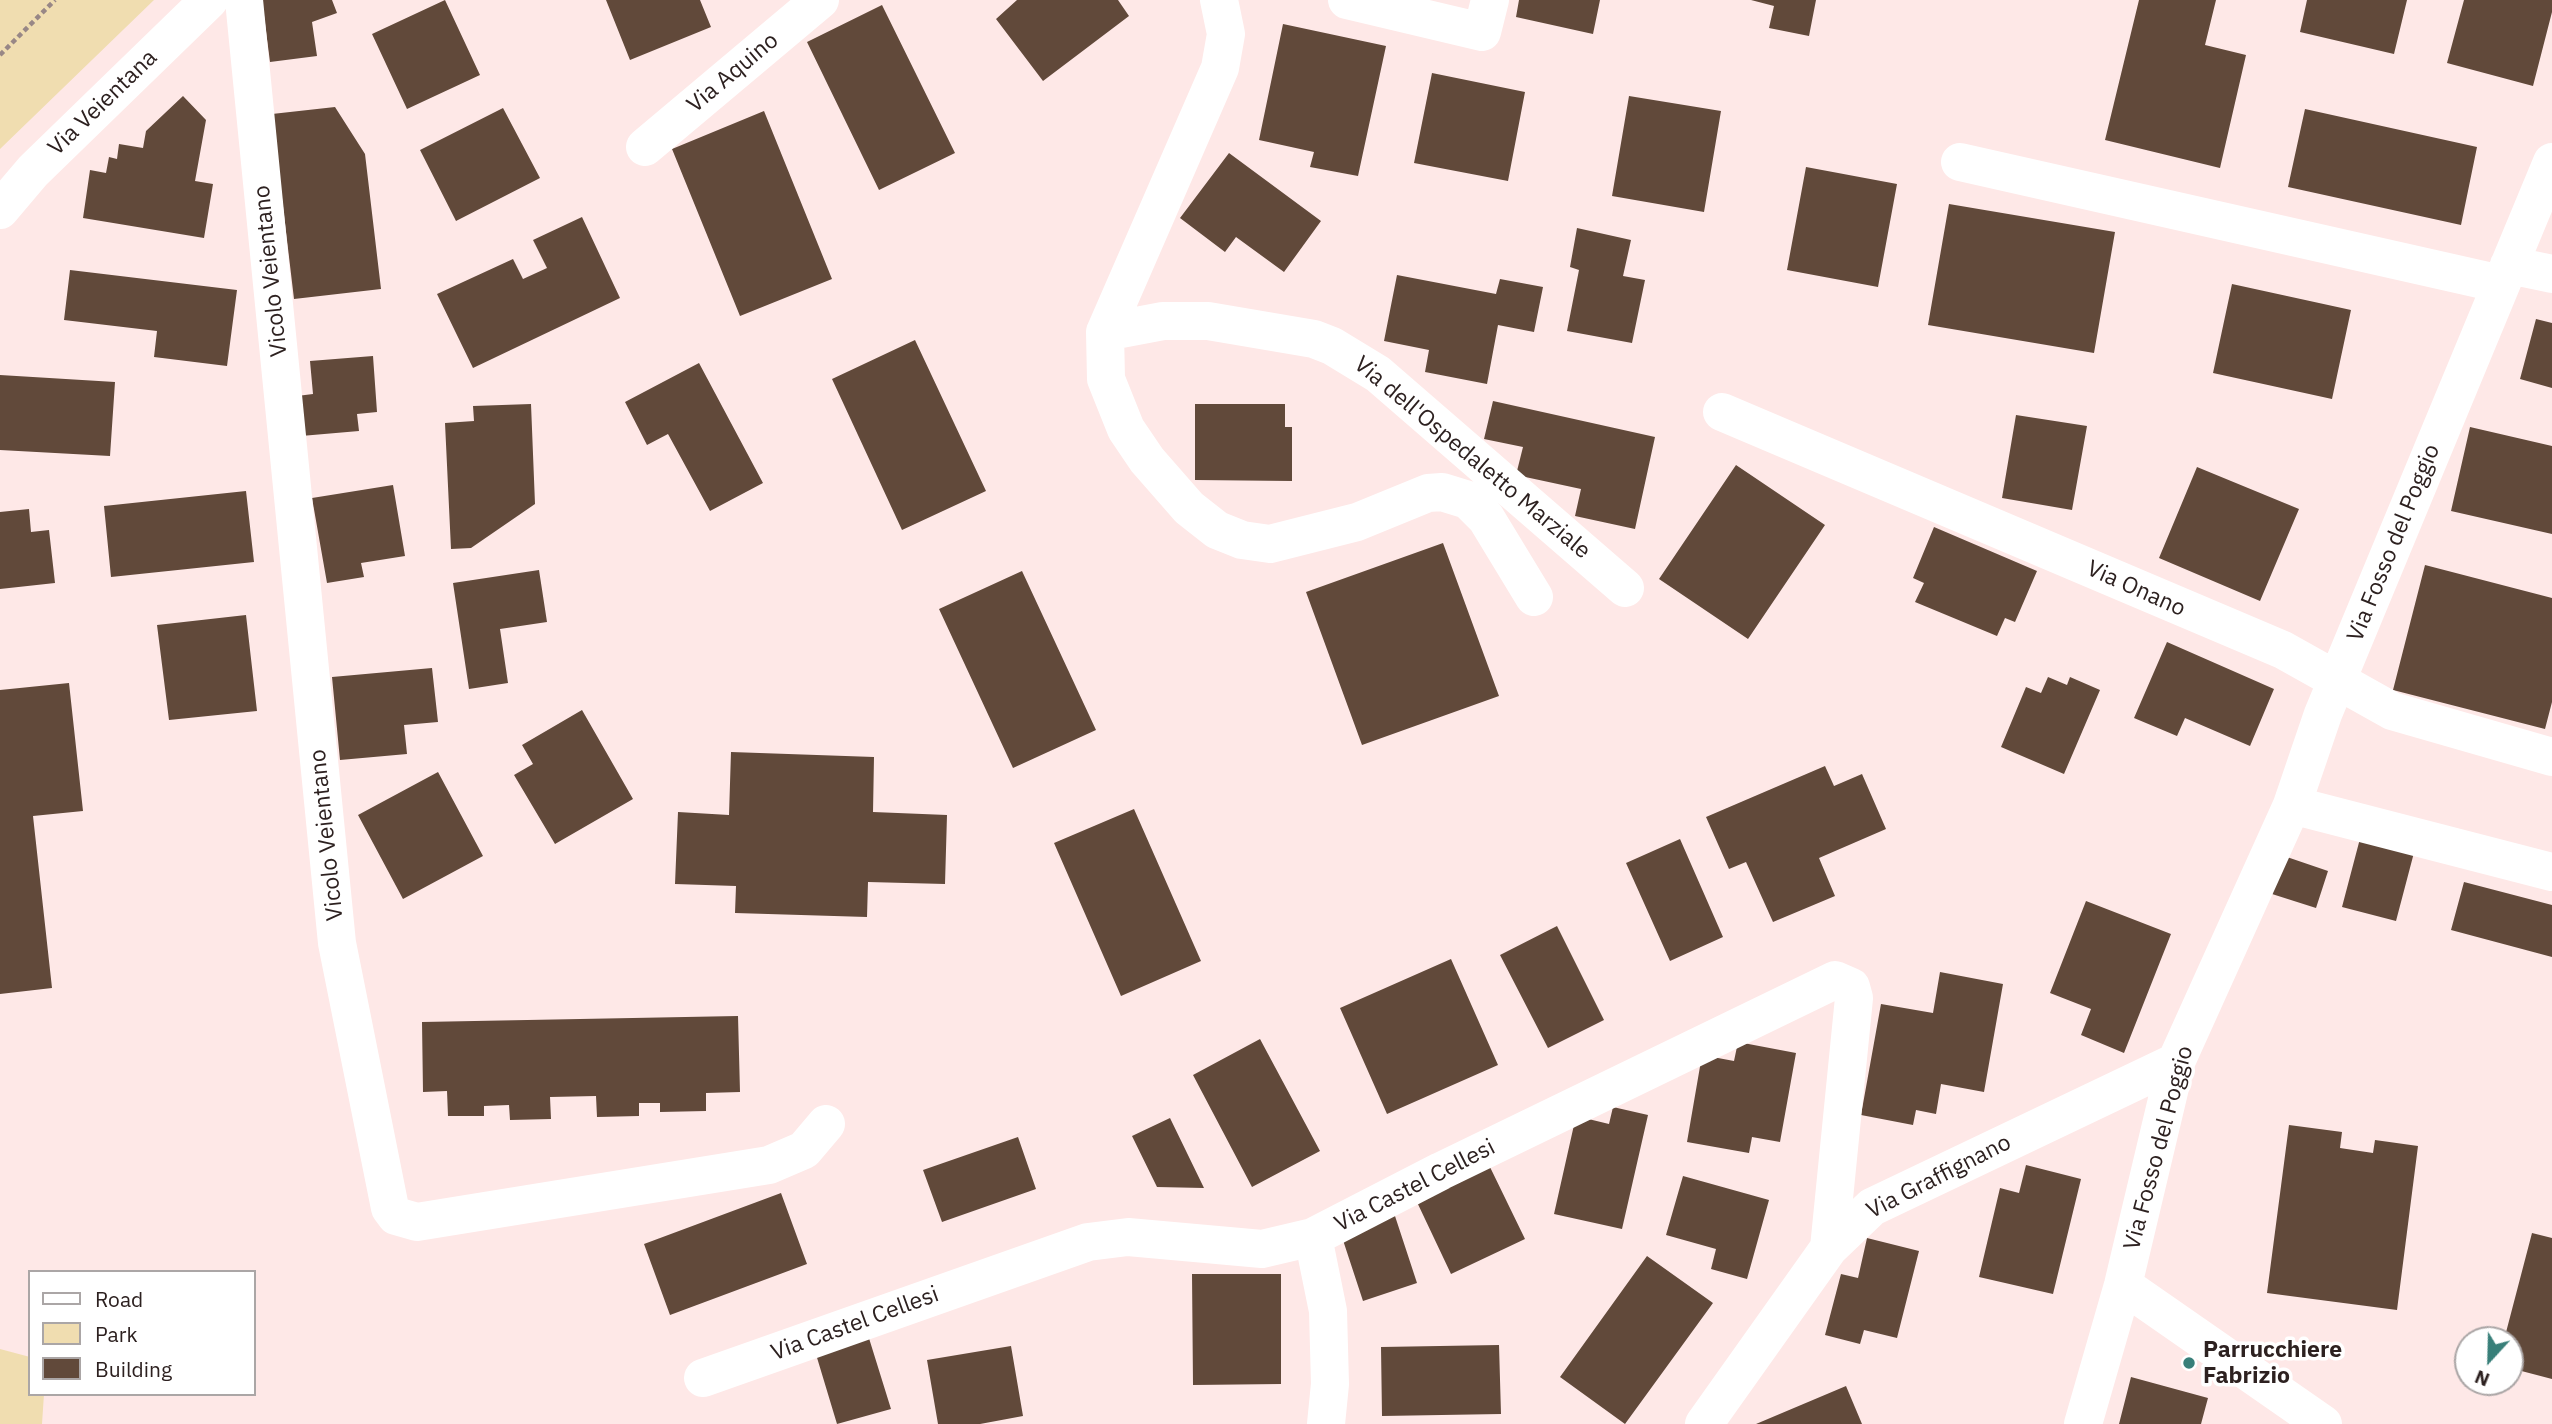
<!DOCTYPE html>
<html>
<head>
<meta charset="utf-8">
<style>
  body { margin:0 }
  #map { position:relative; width:2552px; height:1424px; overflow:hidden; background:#fee8e7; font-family:"IBM Plex Sans",sans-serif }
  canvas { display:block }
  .legend { position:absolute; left:28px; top:1270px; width:228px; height:126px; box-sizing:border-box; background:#fff; border:2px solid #aba6a6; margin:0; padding:9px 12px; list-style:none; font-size:21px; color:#2d2120 }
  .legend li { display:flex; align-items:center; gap:14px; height:35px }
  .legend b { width:35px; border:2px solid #aba6a6 }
  .north { position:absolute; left:2454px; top:1326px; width:70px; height:70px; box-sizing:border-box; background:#fff; border:2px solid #aba6a6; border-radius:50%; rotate:202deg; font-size:19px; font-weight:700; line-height:28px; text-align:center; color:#2d2120 }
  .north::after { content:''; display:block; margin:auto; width:24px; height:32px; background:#387f79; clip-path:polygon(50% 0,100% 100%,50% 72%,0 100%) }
</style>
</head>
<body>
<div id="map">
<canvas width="2552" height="1424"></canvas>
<ul class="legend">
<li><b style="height:9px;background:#fff"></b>Road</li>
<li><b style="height:19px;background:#f0ddb0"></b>Park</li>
<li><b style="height:19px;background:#61493a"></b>Building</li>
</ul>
<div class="north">N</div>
</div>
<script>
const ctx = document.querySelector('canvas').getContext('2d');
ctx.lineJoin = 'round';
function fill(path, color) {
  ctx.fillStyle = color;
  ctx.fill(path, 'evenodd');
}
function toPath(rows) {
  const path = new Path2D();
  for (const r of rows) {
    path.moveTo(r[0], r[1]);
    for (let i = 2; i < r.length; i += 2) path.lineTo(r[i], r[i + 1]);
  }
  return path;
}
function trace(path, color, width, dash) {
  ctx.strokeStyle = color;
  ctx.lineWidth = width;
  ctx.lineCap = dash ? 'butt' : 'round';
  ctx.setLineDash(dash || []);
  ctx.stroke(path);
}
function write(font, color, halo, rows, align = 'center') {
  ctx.font = font + ' "IBM Plex Sans",sans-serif';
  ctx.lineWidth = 7;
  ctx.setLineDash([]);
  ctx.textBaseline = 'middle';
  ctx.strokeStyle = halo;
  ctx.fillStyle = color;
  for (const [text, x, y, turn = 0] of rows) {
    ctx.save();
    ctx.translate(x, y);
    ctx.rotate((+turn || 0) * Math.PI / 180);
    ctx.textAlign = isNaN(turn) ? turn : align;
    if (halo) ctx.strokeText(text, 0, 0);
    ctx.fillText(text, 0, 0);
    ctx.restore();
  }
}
fill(toPath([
  [0,0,154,0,0,149],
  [0,1349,30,1357,30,1394,44,1394,42,1424,0,1424]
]), '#f0ddb0');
fill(toPath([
  [262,0,332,0,337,13,312,22,317,56,270,62],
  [445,0,480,75,407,109,372,34],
  [606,0,700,0,711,27,630,60],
  [1017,0,1118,0,1129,16,1043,81,996,19],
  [1519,0,1600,0,1593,34,1516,17],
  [1751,0,1816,0,1809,36,1769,28,1774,6],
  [2139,0,2216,0,2205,45,2246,55,2220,168,2105,140],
  [2307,0,2407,0,2394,54,2300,32],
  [2464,0,2552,0,2552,12,2533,86,2447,63],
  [882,5,955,153,879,190,807,42],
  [1283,24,1386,46,1358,176,1310,167,1314,152,1259,140],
  [1432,73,1525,92,1508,181,1414,163],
  [183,96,206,120,195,181,213,184,204,238,83,218,90,170,106,173,109,157,117,159,119,144,143,148,146,131],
  [1629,96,1721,111,1704,212,1612,196],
  [335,107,365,154,381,289,294,299,272,114],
  [503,108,540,178,456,221,420,150],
  [2305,109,2477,147,2461,225,2288,187],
  [764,111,832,279,740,316,672,149],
  [1229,153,1321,221,1284,272,1236,237,1225,252,1180,218],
  [1806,167,1897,184,1878,287,1787,270],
  [1949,204,2115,232,2094,353,1928,325],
  [582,217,620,298,473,368,437,294,513,259,523,279,547,268,533,240],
  [1577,228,1631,240,1623,276,1645,280,1632,343,1567,331,1579,270,1570,267],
  [70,270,237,290,227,366,154,357,157,331,64,320],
  [1397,275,1496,294,1500,279,1543,287,1534,332,1498,325,1487,384,1425,372,1429,350,1384,341],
  [2232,284,2351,310,2332,399,2213,373],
  [2536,319,2552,323,2552,388,2520,379],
  [915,340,986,491,902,530,832,379],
  [373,356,377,412,357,414,359,431,301,436,297,396,313,394,310,361],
  [699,363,763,483,710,511,668,434,647,445,625,402],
  [0,375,115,382,110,456,0,450],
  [1493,401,1655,437,1635,529,1575,516,1581,489,1516,475,1523,447,1484,439],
  [531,404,535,504,471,548,451,549,445,423,474,421,473,406],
  [1195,404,1285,404,1285,427,1292,427,1292,481,1195,480],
  [2016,415,2087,426,2072,510,2002,498],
  [2470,427,2552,446,2552,534,2451,511],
  [1736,465,1825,525,1748,639,1659,579],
  [2197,467,2299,509,2260,601,2159,558],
  [393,485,405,556,361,563,364,577,327,583,312,498],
  [246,491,254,562,111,577,104,506],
  [29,509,31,532,49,530,55,583,0,589,0,512],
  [1934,527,2037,571,2015,622,2005,618,1997,636,1915,602,1924,583,1913,578],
  [1443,543,1499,696,1362,745,1306,592],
  [2425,565,2552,598,2552,702,2545,729,2393,690],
  [539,570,547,622,500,629,508,683,469,689,453,583],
  [1022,571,1096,730,1013,768,939,609],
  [246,615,257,711,169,720,157,625],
  [2167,642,2274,689,2250,746,2185,718,2177,736,2134,718],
  [432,668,438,722,404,725,407,754,340,760,332,677],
  [2048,677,2067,685,2070,677,2100,690,2064,774,2001,747,2026,687,2041,693],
  [69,683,83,811,33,816,52,988,0,994,0,690],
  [582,710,633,799,555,844,514,775,533,764,522,745],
  [731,752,874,757,873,812,947,815,945,884,868,882,867,917,735,913,736,886,675,884,678,812,729,815],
  [1825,766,1834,786,1862,774,1886,829,1819,858,1835,896,1773,922,1746,862,1729,869,1706,817],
  [438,772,483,856,403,899,358,815],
  [1134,809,1201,961,1121,996,1054,843],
  [2362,831,2416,845,2396,921,2342,907],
  [1680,839,1723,937,1670,961,1626,863],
  [2284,856,2328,871,2316,908,2272,894],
  [2464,882,2552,905,2552,957,2451,930],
  [2086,901,2171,934,2124,1053,2081,1035,2091,1009,2050,993],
  [1557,926,1604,1020,1548,1048,1500,955],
  [1451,959,1498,1065,1387,1114,1340,1008],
  [1940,972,2003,984,1984,1092,1941,1084,1936,1114,1916,1110,1913,1125,1861,1115,1881,1004,1933,1013],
  [738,1016,740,1092,706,1093,706,1111,660,1112,660,1103,639,1103,639,1116,597,1117,596,1096,550,1097,551,1119,510,1120,509,1105,484,1106,484,1116,448,1116,447,1091,423,1092,422,1022],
  [1260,1039,1320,1151,1252,1187,1193,1075],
  [1738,1042,1796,1053,1780,1142,1752,1137,1749,1153,1687,1142,1702,1055,1734,1061],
  [1613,1107,1648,1115,1622,1229,1554,1214,1576,1116,1609,1124],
  [1170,1118,1204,1188,1157,1187,1132,1136],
  [2289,1125,2342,1132,2340,1148,2373,1153,2375,1140,2418,1146,2397,1310,2267,1293],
  [1018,1137,1036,1189,942,1222,923,1170],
  [1489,1165,1525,1239,1451,1274,1416,1200],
  [2026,1165,2081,1179,2053,1294,1979,1277,2000,1188,2019,1193],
  [1683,1176,1769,1200,1747,1279,1711,1269,1716,1249,1666,1235],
  [781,1193,807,1264,670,1315,644,1244],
  [1394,1213,1417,1283,1363,1301,1340,1231],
  [2532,1233,2552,1238,2552,1379,2510,1368,2510,1340,2504,1340],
  [1867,1238,1919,1251,1897,1338,1864,1330,1860,1344,1825,1335,1841,1274,1858,1278],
  [1647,1256,1713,1303,1625,1424,1560,1377],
  [1192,1274,1281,1274,1281,1384,1193,1385],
  [868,1335,891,1409,837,1424,815,1351],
  [1499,1345,1501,1414,1382,1416,1381,1347],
  [1011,1346,1023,1416,980,1424,938,1424,927,1360],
  [2131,1377,2208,1398,2201,1424,2119,1424],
  [1846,1386,1862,1424,1756,1424]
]), '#61493a');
trace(toPath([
  [0,55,55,0]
]), '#988786', 4.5, [5, 3.5]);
trace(toPath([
  [244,0,337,943,390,1208,396,1216,417,1222,769,1165,804,1150,826,1124],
  [1219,0,1226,34,1220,68,1105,332,1106,379,1126,429,1147,460,1189,508,1217,530,1242,540,1270,544,1357,522,1428,493,1442,492,1468,500,1486,518,1534,597],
  [1347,0,1482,32,1490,0],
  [645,147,820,0],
  [1960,162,2501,284],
  [0,210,33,171,209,0],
  [2509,265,2552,274],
  [1105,332,1163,321,1208,321,1314,339,1332,346,1378,374,1625,588],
  [1722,412,2283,650,2392,711,2552,757],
  [2292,805,2552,872],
  [1313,1237,1328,1311,1330,1384,1326,1424],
  [2123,1285,2323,1424],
  [703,1378,1088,1242,1128,1237,1262,1249,1313,1237,1441,1171,1835,980,1851,987,1854,998,1829,1248],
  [1704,1424,1829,1248,1872,1207,2176,1062],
  [2083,1424,2123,1285,2176,1062,2292,805,2323,714,2552,162]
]), '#fff', 38);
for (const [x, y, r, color] of [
  [2189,1363,7,"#387f79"]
]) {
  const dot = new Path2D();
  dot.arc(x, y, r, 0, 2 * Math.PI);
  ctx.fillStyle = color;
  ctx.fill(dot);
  trace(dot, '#fff', 2.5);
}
write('23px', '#2d2120', '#fff', [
  ["Via Aquino",733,73,-40],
  ["Via Veientana",103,103,-44],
  ["Vicolo Veientano",271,271,-96],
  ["Via dell'Ospedaletto Marziale",1472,458,40],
  ["Via Fosso del Poggio",2394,543,-68],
  ["Via Onano",2136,589,24],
  ["Vicolo Veientano",327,835,-96],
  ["Via Fosso del Poggio",2159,1148,-75],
  ["Via Graffignano",1939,1177,-27],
  ["Via Castel Cellesi",1415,1186,-27],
  ["Via Castel Cellesi",855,1324,-20]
]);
write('bold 23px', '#2d2120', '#fff', [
  ["Parrucchiere",2203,1350],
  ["Fabrizio",2203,1376]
], 'left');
</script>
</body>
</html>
